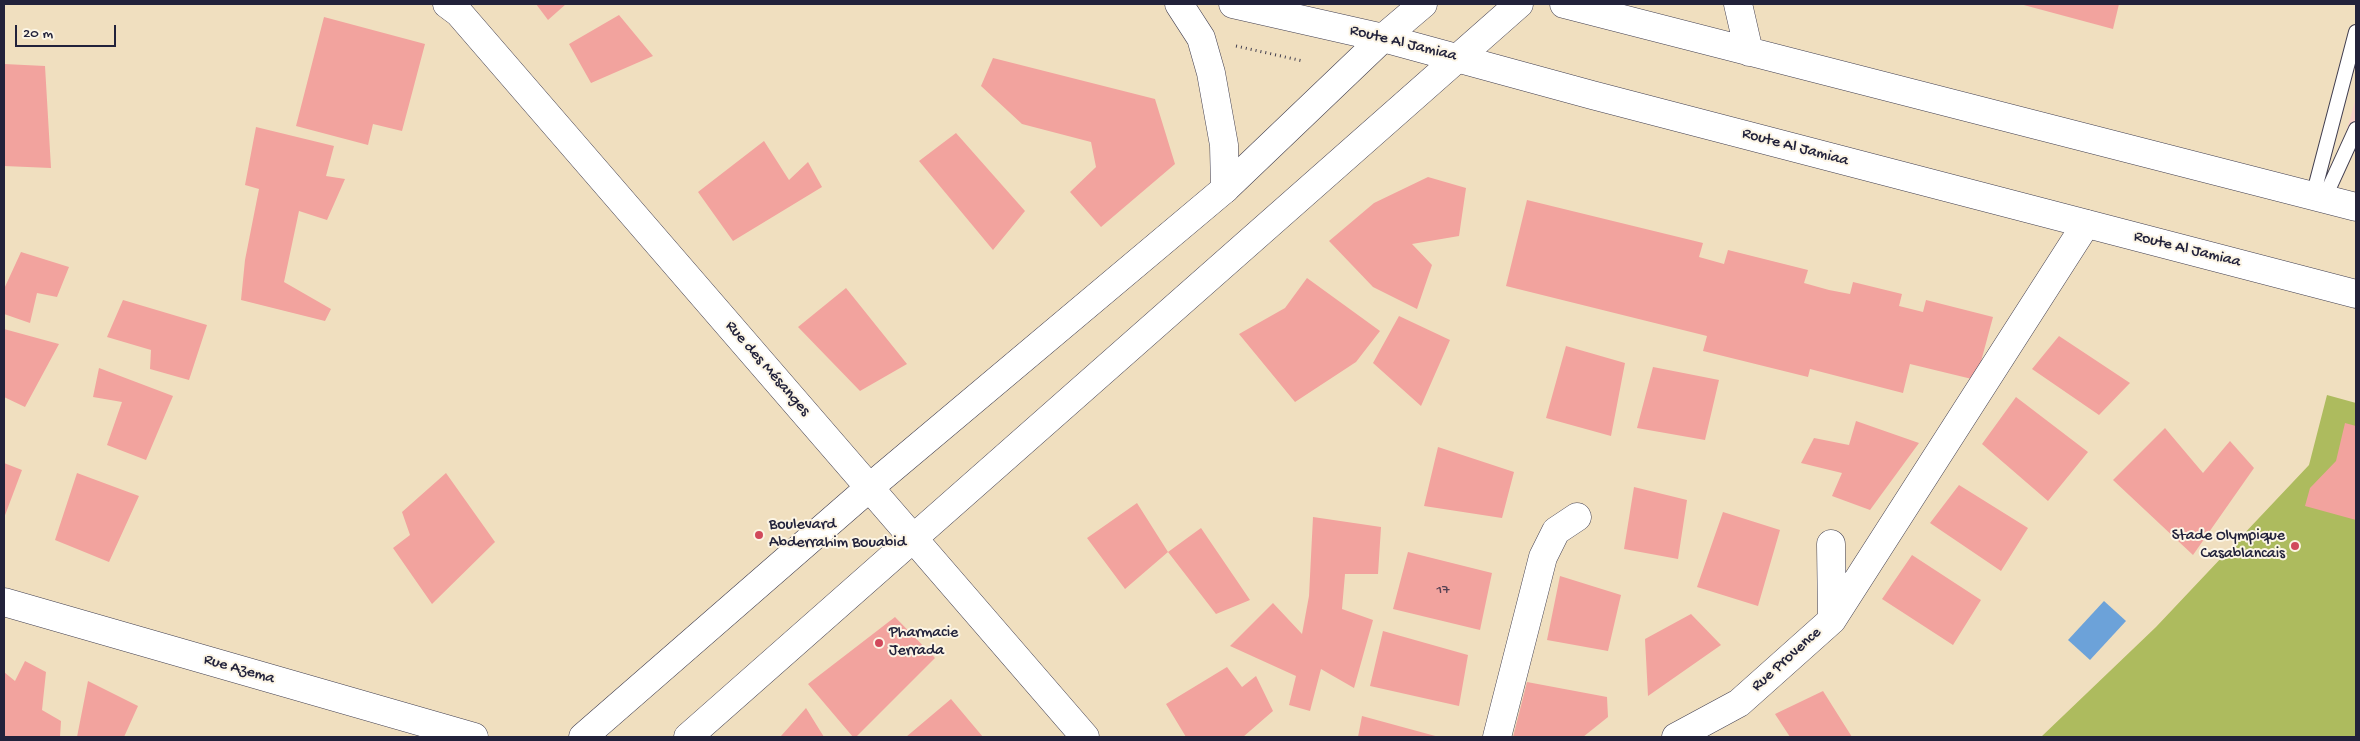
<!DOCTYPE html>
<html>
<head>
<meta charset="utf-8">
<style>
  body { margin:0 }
  #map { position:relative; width:2360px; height:741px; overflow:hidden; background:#f0dfbf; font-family:"Gochi Hand",sans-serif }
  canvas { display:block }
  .frame { position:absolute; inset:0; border:5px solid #22223b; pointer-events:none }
  .scale { position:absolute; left:15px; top:25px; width:101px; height:22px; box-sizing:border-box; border:2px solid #22223b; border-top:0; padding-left:6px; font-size:15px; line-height:18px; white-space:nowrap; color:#22223b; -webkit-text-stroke:4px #fcf5e5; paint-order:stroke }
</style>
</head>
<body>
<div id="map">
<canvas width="2360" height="741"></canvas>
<div class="frame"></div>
<div class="scale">20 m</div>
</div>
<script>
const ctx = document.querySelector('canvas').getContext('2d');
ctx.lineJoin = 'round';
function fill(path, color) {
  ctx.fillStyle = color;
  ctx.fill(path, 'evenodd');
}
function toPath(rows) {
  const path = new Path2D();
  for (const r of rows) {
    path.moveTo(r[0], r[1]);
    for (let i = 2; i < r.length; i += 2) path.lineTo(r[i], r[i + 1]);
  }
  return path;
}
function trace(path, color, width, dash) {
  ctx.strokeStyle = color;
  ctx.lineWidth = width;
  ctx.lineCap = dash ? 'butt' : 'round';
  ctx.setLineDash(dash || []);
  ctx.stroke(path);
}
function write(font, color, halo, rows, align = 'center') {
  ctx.font = font + ' "Gochi Hand",sans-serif';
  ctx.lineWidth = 4;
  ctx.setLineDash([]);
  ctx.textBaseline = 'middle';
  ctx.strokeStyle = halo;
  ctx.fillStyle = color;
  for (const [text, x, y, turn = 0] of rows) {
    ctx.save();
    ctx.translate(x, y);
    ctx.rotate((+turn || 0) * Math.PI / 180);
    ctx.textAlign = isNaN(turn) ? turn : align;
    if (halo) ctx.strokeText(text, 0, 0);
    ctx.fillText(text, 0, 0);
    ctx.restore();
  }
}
fill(toPath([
  [2356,98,2356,150,2342,147]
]), '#f7d0ca');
fill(toPath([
  [2327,395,2356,403,2356,737,2041,737,2156,627,2309,465]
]), '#adbb5e');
fill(toPath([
  [2104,601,2126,621,2090,660,2068,640]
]), '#6ca2d9');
fill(toPath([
  [536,4,566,4,548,20],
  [2020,4,2119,4,2113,29],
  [619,15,653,56,591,83,569,44],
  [324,17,425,44,402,131,373,124,368,145,296,126],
  [993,58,1155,99,1175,164,1101,227,1070,192,1096,167,1091,142,1022,124,981,86],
  [4,64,45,66,51,168,4,166],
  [256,127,334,146,326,176,345,179,327,220,299,211,284,282,331,309,325,321,241,300,245,260,259,189,245,185],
  [956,133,1025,211,993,250,919,161],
  [764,141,789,180,808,162,822,187,733,241,698,192],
  [1428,177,1466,188,1459,236,1412,244,1432,265,1417,309,1373,287,1329,241,1374,203],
  [1527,200,1703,243,1699,257,1724,264,1728,250,1808,270,1804,283,1829,290,1850,294,1853,282,1902,294,1899,306,1923,312,1926,300,1993,317,1976,380,1910,364,1903,393,1810,369,1808,377,1703,351,1707,336,1506,286],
  [21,252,69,267,57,297,37,293,30,323,4,314,4,289],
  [1307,278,1380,331,1356,362,1295,402,1239,334,1285,308],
  [846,288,907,364,860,391,798,327],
  [123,300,207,325,189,380,150,369,151,350,107,337],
  [1399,316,1450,340,1421,406,1373,363],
  [4,329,59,344,25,407,4,397],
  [2059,336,2130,383,2099,415,2032,369],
  [1566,346,1625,363,1611,436,1546,418],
  [1653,367,1719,380,1705,440,1637,428],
  [99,368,173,396,146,460,107,445,122,402,93,397],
  [2016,397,2088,452,2048,501,1982,444],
  [1856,421,1919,443,1870,510,1832,496,1842,473,1801,463,1814,438,1849,445],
  [2345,423,2356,426,2356,520,2305,506,2310,488,2336,461],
  [2165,428,2203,473,2230,441,2254,468,2193,555,2113,480],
  [1438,447,1514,472,1502,518,1424,506],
  [4,463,22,470,4,518],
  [77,473,139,496,109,562,55,540],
  [446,473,495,542,432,604,393,548,410,535,402,512],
  [1959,485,2028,528,2001,571,1930,523],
  [1634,487,1687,500,1678,559,1624,549],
  [1137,503,1168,552,1125,589,1087,538],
  [1723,512,1780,530,1758,606,1697,587],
  [1313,517,1381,527,1378,574,1345,574,1342,609,1373,620,1354,688,1321,669,1310,711,1289,705,1296,676,1230,646,1273,603,1302,634,1309,596],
  [1201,528,1250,600,1216,614,1168,552],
  [1408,552,1492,573,1480,630,1393,609],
  [1912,555,1981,600,1953,645,1882,599],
  [1560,576,1621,595,1608,651,1547,640],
  [1691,614,1721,645,1648,696,1645,639],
  [895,617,935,658,856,737,853,737,808,684],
  [1383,631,1468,655,1459,706,1370,686],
  [25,661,46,672,42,710,61,721,60,737,4,737,4,672,15,681],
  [1227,667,1242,687,1256,676,1273,711,1243,737,1186,737,1166,704],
  [88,681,138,706,124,737,77,737],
  [1527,682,1607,697,1608,717,1583,737,1513,737],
  [1823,691,1852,737,1790,737,1775,714],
  [951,699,983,737,906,737],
  [806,708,824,737,782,737,781,736],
  [1362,716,1439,737,1358,737]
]), '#f2a39e');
const service = toPath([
  [2313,196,2356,32],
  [2324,199,2356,129]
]);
const minor = toPath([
  [447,4,459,13,1085,737],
  [1831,544,1832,620],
  [4,602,474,737],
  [1497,737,1543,557,1556,531,1577,517],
  [1676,737,1739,703,1832,620,2086,224]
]);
const tertiary = toPath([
  [583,737,869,488,1225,189,1383,38,1423,4],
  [688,737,1519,4]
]);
const primary = toPath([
  [1179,4,1201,38,1211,73,1224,145,1225,189],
  [1233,4,1383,38,1592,95,2356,294],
  [1564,4,2356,207],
  [1738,4,1749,52]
]);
trace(service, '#413e4f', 16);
trace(minor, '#413e4f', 29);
trace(tertiary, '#413e4f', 29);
trace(primary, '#413e4f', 29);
trace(toPath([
  [1236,46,1303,61]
]), '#413e4f', 3, [1, 4]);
trace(service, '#fff', 14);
trace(minor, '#fff', 28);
trace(tertiary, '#fff', 28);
trace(primary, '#fff', 28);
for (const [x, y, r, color] of [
  [759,535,5,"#d1495b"],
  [2295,546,5,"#d1495b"],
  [879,643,5,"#d1495b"]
]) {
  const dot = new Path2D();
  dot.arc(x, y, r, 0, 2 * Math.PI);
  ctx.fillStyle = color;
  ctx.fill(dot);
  trace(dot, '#fcf5e5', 2);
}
write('14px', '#564254', null, [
  ["17",1443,591]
]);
write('16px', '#22223b', '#fcf5e5', [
  ["Route Al Jamiaa",1403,44,14],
  ["Route Al Jamiaa",1795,148,15],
  ["Route Al Jamiaa",2187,250,14],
  ["Rue des Mésanges",767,369,49],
  ["Rue Provence",1787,660,-42],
  ["Rue Azema",239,670,16]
]);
write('16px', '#22223b', '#fcf5e5', [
  ["Boulevard",769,526],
  ["Abderrahim Bouabid",769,544],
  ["Stade Olympique",2285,537,"right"],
  ["Casablancais",2285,555,"right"],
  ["Pharmacie",889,634],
  ["Jerrada",889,652]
], 'left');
</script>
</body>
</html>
